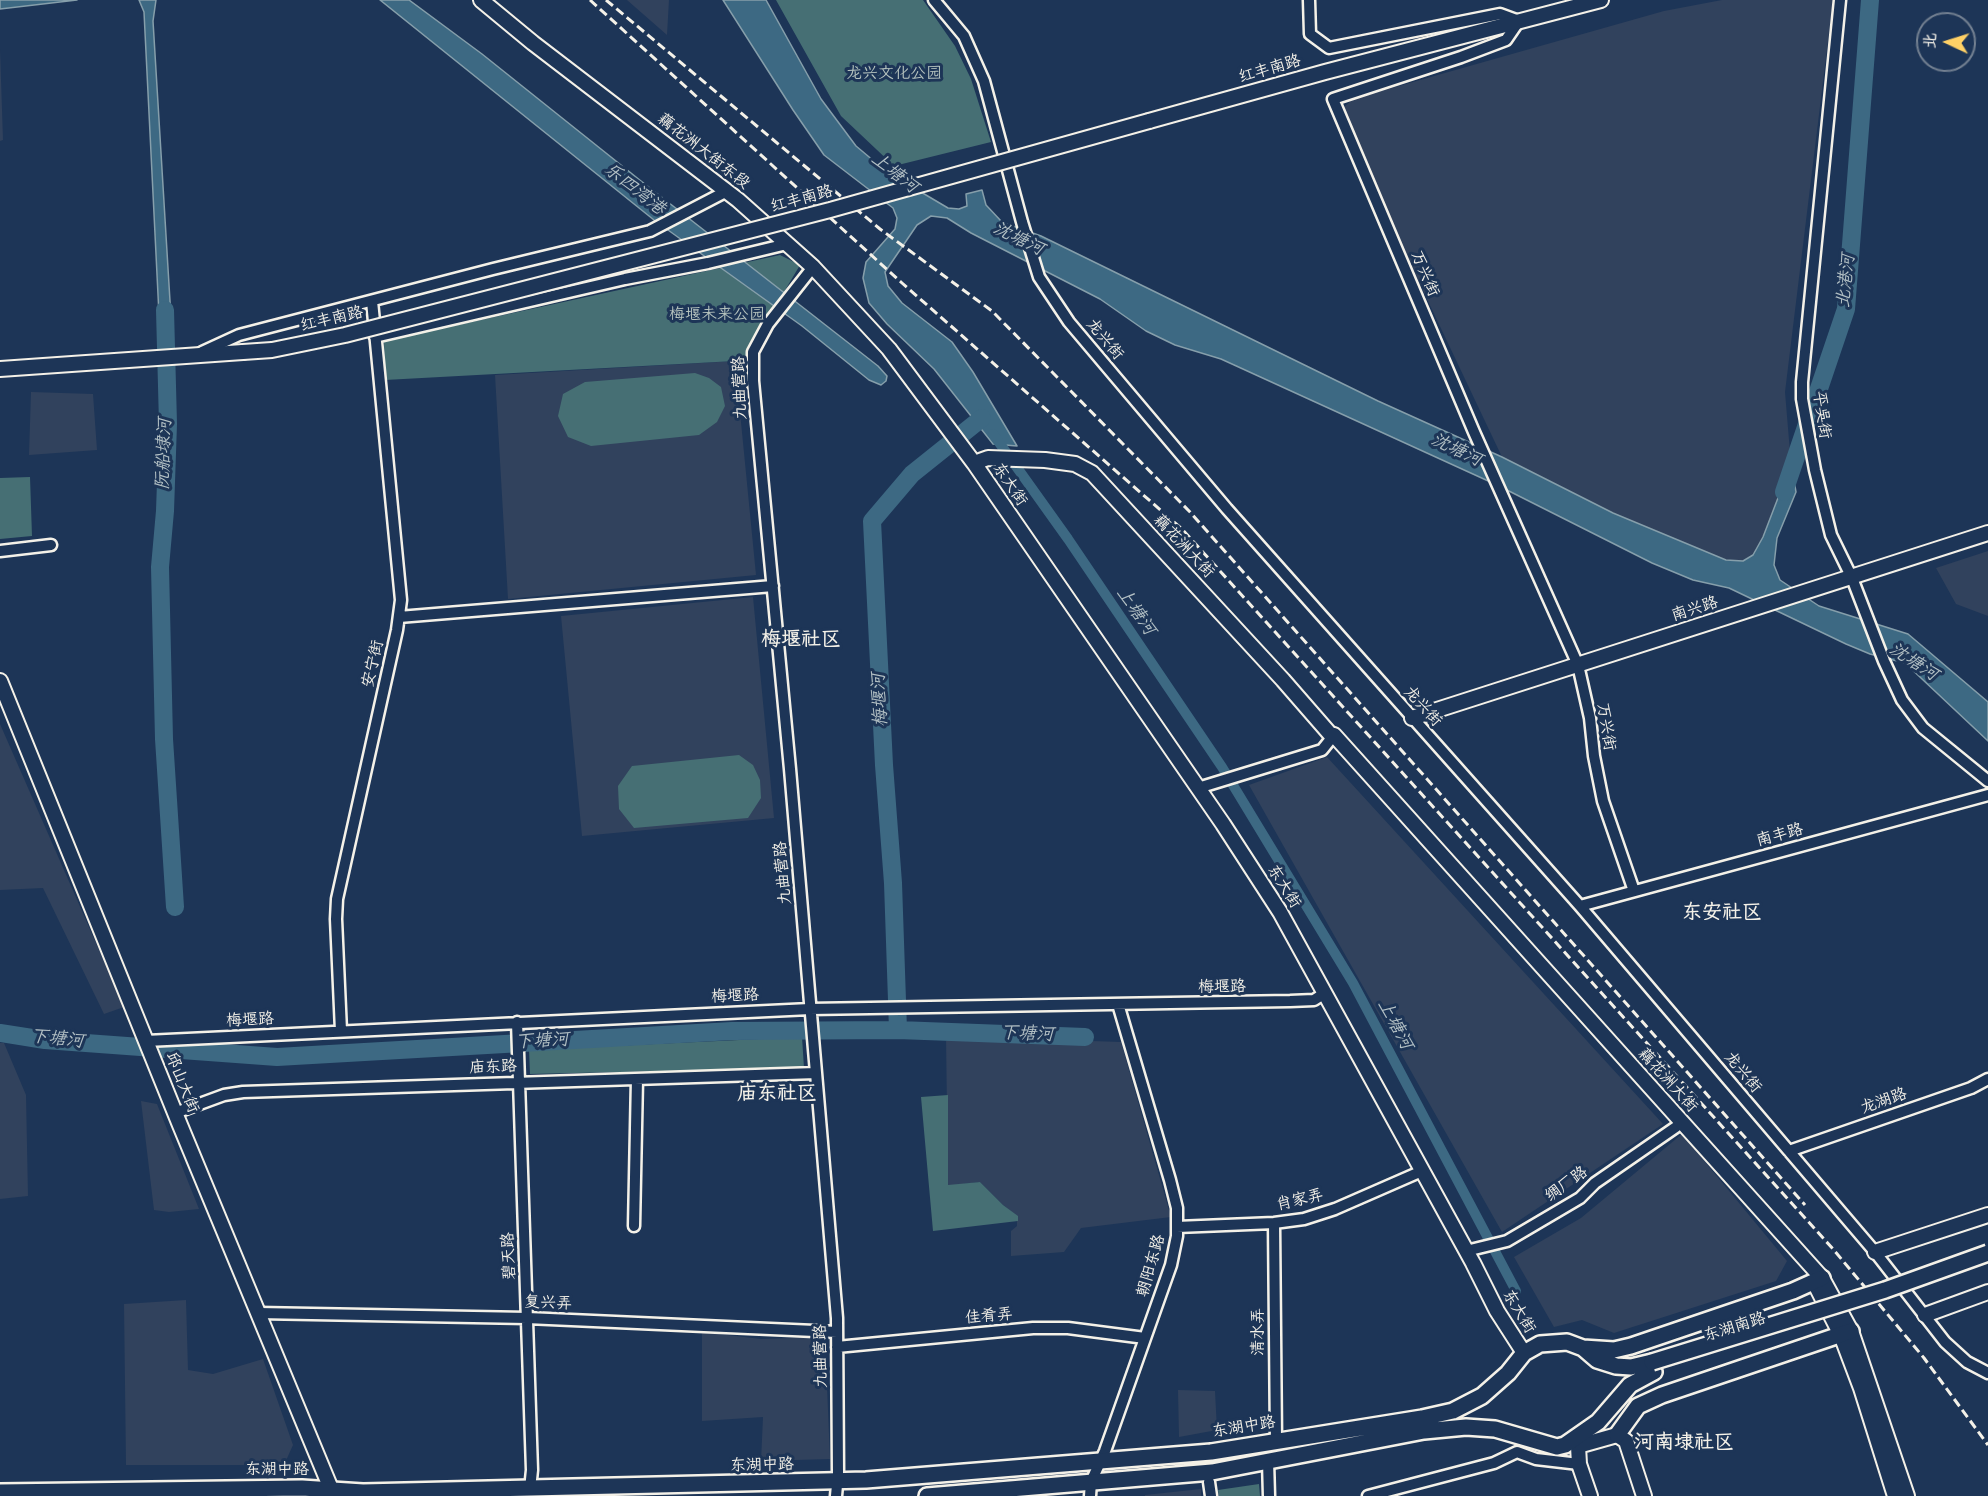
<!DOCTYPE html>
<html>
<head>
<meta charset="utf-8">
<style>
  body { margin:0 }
  #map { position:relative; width:1988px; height:1496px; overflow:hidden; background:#1d3557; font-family:"Architects Daughter","LXGW WenKai TC",sans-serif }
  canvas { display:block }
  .north { position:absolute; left:1916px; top:12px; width:60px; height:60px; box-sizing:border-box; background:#1d3557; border:2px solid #738091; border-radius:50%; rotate:274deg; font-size:16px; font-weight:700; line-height:24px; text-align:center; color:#f4f1e8 }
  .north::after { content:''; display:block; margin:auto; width:21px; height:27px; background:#ffd166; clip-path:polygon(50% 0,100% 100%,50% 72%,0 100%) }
</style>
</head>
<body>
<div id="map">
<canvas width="1988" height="1496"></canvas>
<div class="north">北</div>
</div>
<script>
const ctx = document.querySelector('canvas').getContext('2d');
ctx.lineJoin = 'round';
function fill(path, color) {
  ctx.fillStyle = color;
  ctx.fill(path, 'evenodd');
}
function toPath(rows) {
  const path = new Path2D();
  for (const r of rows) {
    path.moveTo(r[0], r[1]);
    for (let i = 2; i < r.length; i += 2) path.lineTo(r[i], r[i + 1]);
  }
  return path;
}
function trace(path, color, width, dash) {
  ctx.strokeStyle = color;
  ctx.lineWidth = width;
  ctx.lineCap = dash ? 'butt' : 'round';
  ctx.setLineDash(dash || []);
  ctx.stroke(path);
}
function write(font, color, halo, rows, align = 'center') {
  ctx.font = font + ' "Architects Daughter","LXGW WenKai TC",sans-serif';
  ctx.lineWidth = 6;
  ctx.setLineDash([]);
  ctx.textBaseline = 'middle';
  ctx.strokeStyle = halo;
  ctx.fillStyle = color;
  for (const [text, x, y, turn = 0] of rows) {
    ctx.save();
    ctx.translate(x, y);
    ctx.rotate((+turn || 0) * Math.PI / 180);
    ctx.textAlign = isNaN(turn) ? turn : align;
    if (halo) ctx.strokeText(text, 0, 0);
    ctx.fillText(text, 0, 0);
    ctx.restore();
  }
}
fill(toPath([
  [627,0,669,0,667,35],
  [1722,0,1833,0,1785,392,1791,464,1763,537,1753,555,1743,561,1726,560,1613,513,1502,457,1343,122,1343,108,1353,99,1664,11],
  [0,49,3,140,0,141],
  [735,361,756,575,508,599,495,375],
  [31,392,93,394,97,450,29,455],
  [1988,551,1988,616,1956,604,1936,568],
  [753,597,774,818,582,836,561,616],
  [0,724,124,1007,104,1014,43,888,0,890],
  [1327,757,1663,1124,1502,1232,1249,785],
  [946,1036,1121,1042,1171,1217,1081,1228,1064,1252,1011,1256,1011,1231,1017,1226,1017,1216,1003,1205,980,1182,948,1186],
  [0,1043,4,1043,26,1095,28,1196,0,1199],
  [141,1101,157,1104,199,1209,169,1212,154,1210],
  [1682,1134,1787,1261,1776,1281,1614,1333,1582,1320,1554,1327,1514,1257,1581,1218],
  [186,1300,188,1370,213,1374,263,1359,293,1445,284,1465,126,1465,124,1304],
  [702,1332,761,1339,825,1337,830,1459,761,1461,763,1417,702,1421],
  [1178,1390,1215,1391,1217,1430,1179,1437],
  [1201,1489,1201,1496,1145,1496,1145,1495]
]), '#31425d');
fill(toPath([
  [776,0,923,0,955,46,971,79,991,142,894,166,841,116],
  [780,255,800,265,746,356,735,361,385,380,384,341],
  [695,373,709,378,721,387,725,406,717,422,699,435,591,446,568,437,558,416,563,394,585,382],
  [30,477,32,536,0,539,0,478],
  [739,755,753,765,760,780,761,798,748,818,634,828,619,809,618,786,632,766],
  [802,1037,804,1068,530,1074,529,1050],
  [948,1095,948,1185,980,1182,1003,1205,1018,1216,1018,1221,933,1231,921,1097],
  [1259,1484,1260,1496,1219,1496,1218,1490]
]), '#466f74');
const water = toPath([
  [0,0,77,0,0,9,0,0],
  [139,0,156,0,153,21,172,334,160,335,144,12,139,0],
  [380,0,409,0,482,54,641,181,878,366,887,376,886,381,881,385,869,380,802,326,654,220,380,0],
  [723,0,766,0,821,99,856,146,887,172,948,208,959,209,967,206,966,194,982,190,986,205,1002,222,1041,236,1378,401,1502,457,1613,513,1726,560,1743,561,1753,555,1763,537,1791,464,1796,492,1777,538,1774,565,1780,580,1819,606,1908,634,1988,702,1988,741,1905,663,1870,654,1846,644,1729,588,1693,580,1652,563,1497,485,1221,359,1175,345,1146,331,1100,299,971,233,947,218,931,216,917,225,885,272,888,286,902,303,952,342,973,372,1017,446,993,444,934,369,887,324,869,303,863,278,866,262,895,229,897,218,893,208,824,155,793,110,723,0]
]);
fill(water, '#3d6983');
trace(water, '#869fab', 1.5);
trace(toPath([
  [993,434,1068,539,1222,767,1353,983,1516,1291]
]), '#3d6983', 10);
trace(toPath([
  [165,310,168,424,165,511,160,567,164,739,175,907],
  [1784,492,1846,309,1870,0],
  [898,1030,893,883,884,765,872,521,912,474,982,418],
  [0,1033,45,1040,277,1057,732,1031,898,1030,1085,1037]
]), '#3d6983', 18);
const street = toPath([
  [934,0,964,36,984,81,1022,222,1039,277,1069,322,1227,509,1580,906,1875,1252,1945,1342,1967,1362,1988,1373],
  [1309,0,1310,34,1329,48,1500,14,1519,21,1506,40,1461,57,1333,99,1474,432,1578,665,1590,718,1594,756,1603,801,1634,891],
  [1840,0,1802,382,1802,399,1815,470,1831,535,1852,578,1884,661,1902,700,1923,728,1988,781],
  [813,267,768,324,753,352,753,381,790,769,837,1318,838,1474,836,1496],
  [375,337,625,279,708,263,787,244],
  [202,352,239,335,493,269,650,231,727,191],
  [0,551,51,545],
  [399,617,773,586],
  [1198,788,1322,750,1334,735],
  [1580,906,1988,795],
  [517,1022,532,1470,530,1489],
  [341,1031,336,919,337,899,397,630,401,600,372,301],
  [146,1041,810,1009,1290,1001,1314,1000,1325,993],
  [175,1113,224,1095,243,1092,816,1073],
  [1789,1151,1971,1088,1988,1079],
  [1274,1223,1276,1441],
  [634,1226,637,1079],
  [1177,1227,1274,1223,1304,1219,1335,1209,1422,1171],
  [1466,1251,1507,1241,1580,1198,1595,1183,1676,1127],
  [258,1313,527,1318,837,1332],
  [837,1347,1033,1328,1068,1328,1145,1338],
  [1268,1461,1269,1496],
  [1209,1482,1211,1496],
  [1090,1496,1091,1482,1105,1451,1171,1265,1177,1236,1177,1208,1170,1180,1118,1004],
  [1368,1496,1494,1463,1517,1452,1536,1459,1579,1464]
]);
const secondary = toPath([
  [481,0,533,43,738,200,813,267,889,349,974,463,1223,824,1280,912,1473,1263,1497,1311,1524,1353],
  [1149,121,1325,72,1601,0],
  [0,369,243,352],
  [974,463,988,458,1045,460,1075,464,1092,473,1283,680,1330,734,1334,735,1822,1278,1851,1331,1907,1496],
  [0,681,180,1125,334,1496],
  [1412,718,1988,533],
  [1875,1252,1988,1215],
  [1815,1284,1841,1335,1861,1388,1895,1496],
  [1925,1315,1988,1292],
  [1590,1496,1579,1464,1578,1446,1617,1435,1626,1441,1644,1496]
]);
const primary = toPath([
  [1583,1348,1614,1350,1631,1346,1793,1291,1822,1278],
  [1617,1435,1638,1406,1662,1395,1851,1331],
  [0,1492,302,1488,363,1492,866,1480,1211,1452,1422,1418,1453,1411,1482,1396,1508,1373,1524,1353,1540,1344,1567,1342,1583,1348,1597,1360,1616,1366,1631,1367,1652,1362],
  [927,1496,1212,1472,1424,1431,1466,1427,1495,1429,1557,1447,1565,1445,1598,1422,1630,1385,1654,1372]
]);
trace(street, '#f4f1e8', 15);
trace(secondary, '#f4f1e8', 18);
trace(primary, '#f4f1e8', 20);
trace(street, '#1d3557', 10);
trace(secondary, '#1d3557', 14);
trace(primary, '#1d3557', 15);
trace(toPath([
  [590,0,902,283,1182,529,1833,1249,1924,1358,1988,1445],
  [606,0,880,229,992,311,1190,512,1805,1205]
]), '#f4f1e8', 3, [9, 4.5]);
const secondaryBridge = toPath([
  [243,352,272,350,345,335,830,210,1149,121]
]);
const primaryBridge = toPath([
  [1652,1362,1885,1290,1988,1253]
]);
trace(secondaryBridge, '#f4f1e8', 18, []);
trace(primaryBridge, '#f4f1e8', 20, []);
trace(secondaryBridge, '#1d3557', 14);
trace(primaryBridge, '#1d3557', 15);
write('16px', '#f4f1e8', '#1d3557', [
  ["红丰南路",1270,70,-16],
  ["藕花洲大街东段",703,152,38],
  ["红丰南路",802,200,-15],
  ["万兴街",1424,274,67],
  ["红丰南路",332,320,-13],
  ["龙兴街",1104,340,50],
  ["九曲营路",741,388,-92],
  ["平吴街",1821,415,82],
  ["东大街",1009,485,56],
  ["藕花洲大街",1183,547,47],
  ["南兴路",1695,610,-18],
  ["安宁街",374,664,-77],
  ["龙兴街",1422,707,48],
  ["万兴街",1605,727,81],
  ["南丰路",1780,836,-15],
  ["九曲营路",784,873,-95],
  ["东大街",1283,887,58],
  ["梅堰路",1222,988,-1],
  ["梅堰路",735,997,-3],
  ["梅堰路",250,1021,-3],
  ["庙东路",493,1068,-2],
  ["龙兴街",1742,1073,50],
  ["藕花洲大街",1667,1081,48],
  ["邱山大街",181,1083,68],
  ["龙湖路",1884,1102,-19],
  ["绸厂路",1567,1185,-36],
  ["肖家弄",1300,1201,-13],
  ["碧天路",510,1256,-92],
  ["朝阳东路",1152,1266,-74],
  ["复兴弄",548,1304,2],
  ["东大街",1518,1312,59],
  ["佳肴弄",989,1317,-5],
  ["东湖南路",1735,1328,-17],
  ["清水弄",1260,1332,-90],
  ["九曲营路",822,1356,-91],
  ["东湖中路",1244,1428,-9],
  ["东湖中路",762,1466,-1],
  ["东湖中路",277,1471]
]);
write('16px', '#b7c4bf', '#1d3557', [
  ["龙兴文化公园",894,75],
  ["梅堰未来公园",717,316]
]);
write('italic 18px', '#b4c1c5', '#1d3557', [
  ["上塘河",894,174,38],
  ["乐四湾港",634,190,38],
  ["沈塘河",1018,240,26],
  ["北港河",1847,281,-84],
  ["沈塘河",1456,451,25],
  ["阮船埭河",165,454,-88],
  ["上塘河",1135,612,55],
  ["沈塘河",1913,663,33],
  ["梅堰河",881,700,-93],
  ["上塘河",1394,1025,62],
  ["下塘河",1027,1035,2],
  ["下塘河",57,1040,6],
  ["下塘河",542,1042,-3]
]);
write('bold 20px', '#f4f1e8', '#1d3557', [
  ["梅堰社区",801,641],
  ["东安社区",1722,914],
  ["庙东社区",777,1095],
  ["河南埭社区",1684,1444]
]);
</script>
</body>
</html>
